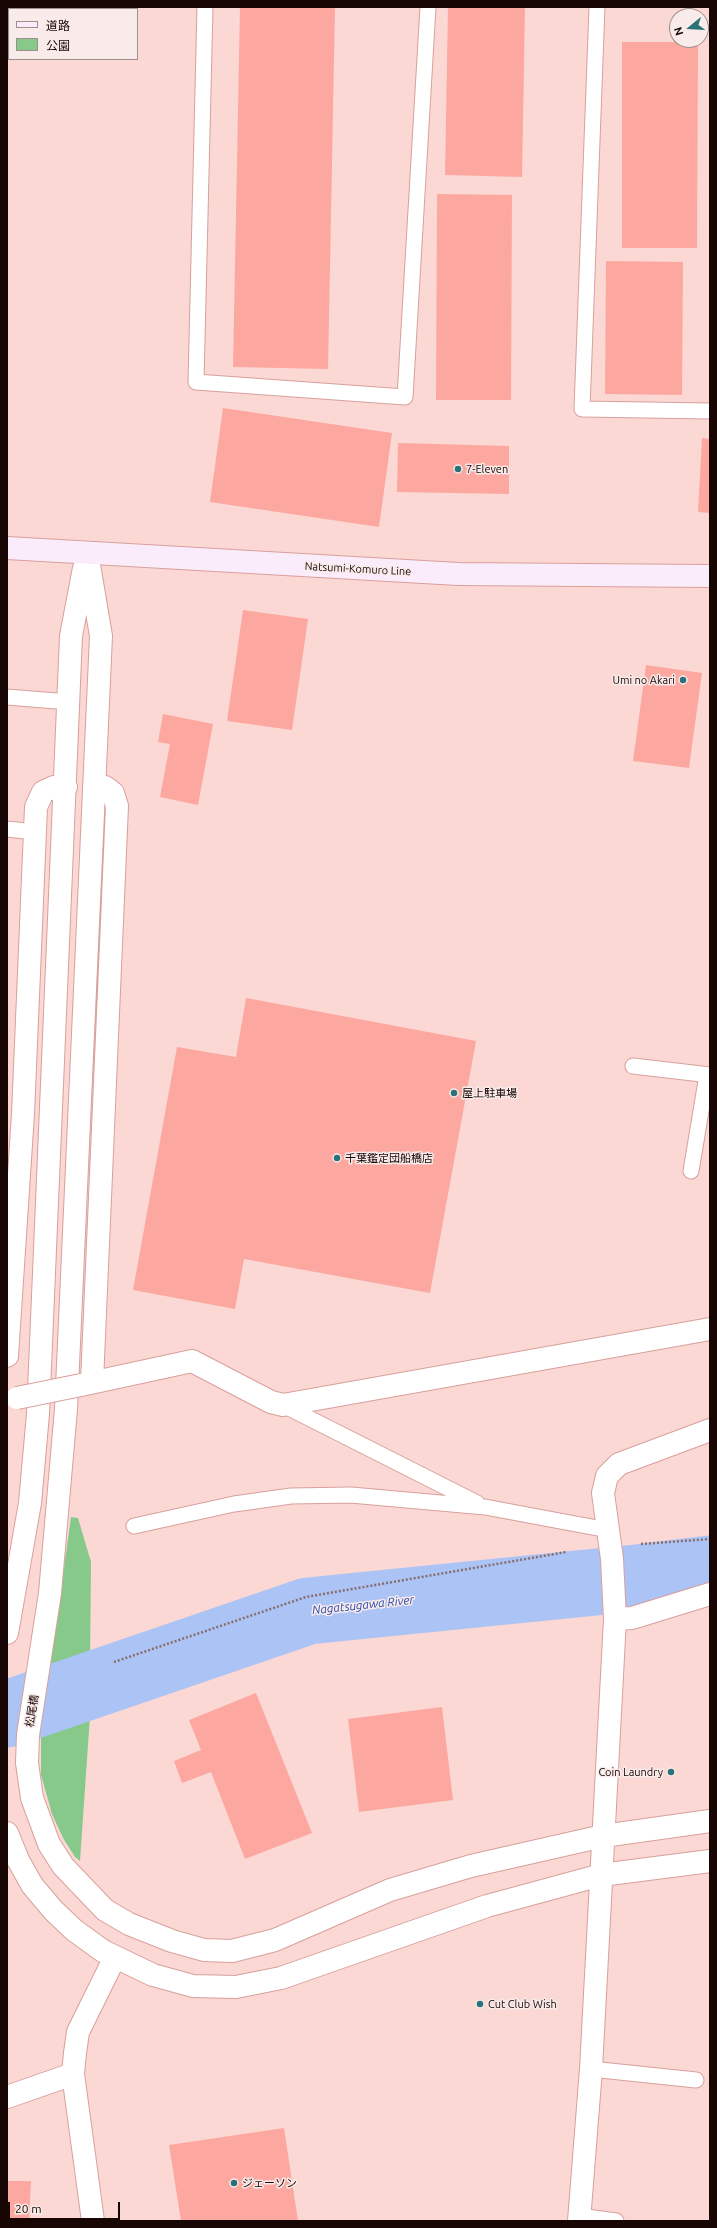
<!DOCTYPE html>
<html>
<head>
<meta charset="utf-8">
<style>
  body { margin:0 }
  #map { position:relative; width:717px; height:2228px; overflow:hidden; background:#fbd8d4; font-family:Ubuntu,"Noto Sans JP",sans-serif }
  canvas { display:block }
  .frame { position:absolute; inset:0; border:8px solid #180605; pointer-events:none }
  .legend { position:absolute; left:8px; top:8px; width:130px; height:52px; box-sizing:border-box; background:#f8ebea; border:1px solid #9e8f8e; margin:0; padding:5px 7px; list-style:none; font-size:12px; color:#180605 }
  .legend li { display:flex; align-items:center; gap:8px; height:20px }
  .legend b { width:20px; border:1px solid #9e8f8e }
  .north { position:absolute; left:669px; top:8px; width:40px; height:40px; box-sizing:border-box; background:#f8ebea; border:1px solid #9e8f8e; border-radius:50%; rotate:252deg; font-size:11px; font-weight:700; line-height:16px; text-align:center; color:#180605 }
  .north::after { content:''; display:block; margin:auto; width:14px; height:18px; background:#29727a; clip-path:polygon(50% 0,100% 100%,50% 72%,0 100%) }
  .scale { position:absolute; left:8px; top:2202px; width:112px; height:18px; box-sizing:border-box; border:2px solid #180605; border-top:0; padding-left:5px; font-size:12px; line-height:14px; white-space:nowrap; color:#180605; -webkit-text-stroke:3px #f8ebea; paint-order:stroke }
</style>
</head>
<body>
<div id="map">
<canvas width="717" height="2228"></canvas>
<div class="frame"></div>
<ul class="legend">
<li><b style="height:5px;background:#fbecfc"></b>道路</li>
<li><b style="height:11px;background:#87c98a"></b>公園</li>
</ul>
<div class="north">N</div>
<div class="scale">20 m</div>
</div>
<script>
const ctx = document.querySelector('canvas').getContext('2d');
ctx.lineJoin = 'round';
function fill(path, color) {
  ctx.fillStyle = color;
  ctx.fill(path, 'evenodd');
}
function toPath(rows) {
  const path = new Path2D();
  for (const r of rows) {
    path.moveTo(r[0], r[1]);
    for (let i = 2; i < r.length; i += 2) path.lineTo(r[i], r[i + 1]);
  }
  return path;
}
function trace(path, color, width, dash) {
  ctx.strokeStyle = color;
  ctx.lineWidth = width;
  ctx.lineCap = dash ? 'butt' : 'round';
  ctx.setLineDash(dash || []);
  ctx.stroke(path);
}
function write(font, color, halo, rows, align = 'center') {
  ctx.font = font + ' Ubuntu,"Noto Sans JP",sans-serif';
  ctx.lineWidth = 3;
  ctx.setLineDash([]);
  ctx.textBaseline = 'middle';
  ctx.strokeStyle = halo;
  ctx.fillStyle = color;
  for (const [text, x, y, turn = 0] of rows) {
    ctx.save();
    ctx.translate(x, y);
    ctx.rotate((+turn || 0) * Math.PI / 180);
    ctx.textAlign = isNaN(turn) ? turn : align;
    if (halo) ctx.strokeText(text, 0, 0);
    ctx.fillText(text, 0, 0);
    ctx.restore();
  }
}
fill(toPath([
  [71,1517,78,1518,91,1562,90,1663,49,1676],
  [91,1667,90,1712,41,1726,48,1681],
  [90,1716,80,1861,75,1857,63,1838,52,1814,41,1775,41,1732]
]), '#87c98a');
trace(toPath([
  [7,1714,308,1611,636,1578,710,1569]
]), '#acc3f5', 67);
fill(toPath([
  [240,7,335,7,328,369,233,367],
  [448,7,525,7,522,177,445,175],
  [622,42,698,42,697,248,622,248],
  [437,194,512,195,511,400,436,400],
  [606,261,683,262,682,395,605,394],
  [223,408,392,433,379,527,210,502],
  [702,438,710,439,710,513,698,512],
  [398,443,509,446,509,494,397,492],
  [243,610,308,619,292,730,227,721],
  [646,665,702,673,689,768,633,761],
  [163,714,213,724,198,805,160,797,170,744,158,742],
  [246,998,476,1041,430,1293,244,1259,235,1309,133,1290,177,1047,236,1057],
  [256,1693,312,1833,245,1859,211,1772,182,1783,174,1761,201,1750,189,1720],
  [442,1707,453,1800,359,1812,348,1719],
  [284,2128,298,2221,181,2221,169,2145],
  [7,2181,31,2181,29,2221,7,2221]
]), '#fca8a0');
const service = toPath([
  [205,7,196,382,405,397,428,7],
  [597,7,582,409,710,411],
  [7,697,69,702],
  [7,829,35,832],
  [633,1066,710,1075],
  [691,1171,707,1075],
  [283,1405,477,1503],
  [134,1526,234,1504,291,1496,351,1495,485,1507,608,1530],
  [591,2069,696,2080],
  [579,2216,616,2221]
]);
const minor = toPath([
  [87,553,101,636,66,1409,50,1593,28,1735,27,1763,32,1798,49,1844,63,1866,105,1910,129,1924,172,1941,204,1950,232,1951,275,1940,390,1890,471,1866,603,1836,710,1821],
  [7,1356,23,1114,36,807,43,792,54,787,66,787],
  [92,1382,117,806,113,793,105,787,94,787],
  [81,1385,192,1361,271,1402,283,1405,710,1329],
  [615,1619,632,1618,710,1594],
  [7,1633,30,1503,38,1414,71,636,84,568],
  [7,1833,18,1860,32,1885,53,1910,74,1930,103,1951,153,1975,193,1986,236,1987,281,1978,487,1906,601,1875,710,1861],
  [7,2097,73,2074],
  [93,2221,73,2074,75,2053,78,2032,115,1957],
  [579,2221,591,2069,615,1619,612,1559,603,1493,607,1476,619,1464,710,1430]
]);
const secondary = toPath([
  [7,548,458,574,710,576]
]);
trace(service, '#d8a09b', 17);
trace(minor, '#d8a09b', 24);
trace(secondary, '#d8a09b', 24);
trace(toPath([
  [641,1544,710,1539],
  [114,1662,306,1597,566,1552]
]), '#886e6b', 2.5, [2, 2]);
trace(service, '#fff', 15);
trace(minor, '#fff', 22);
trace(secondary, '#fbecfc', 22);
const minorBridge = toPath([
  [17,1398,81,1385]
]);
trace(minorBridge, '#d8a09b', 24, []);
trace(minorBridge, '#fff', 22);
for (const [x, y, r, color] of [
  [458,469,4,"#29727a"],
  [683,680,4,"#29727a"],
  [454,1093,4,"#29727a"],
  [337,1158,4,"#29727a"],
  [671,1772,4,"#29727a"],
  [480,2004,4,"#29727a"],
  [234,2183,4,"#29727a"]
]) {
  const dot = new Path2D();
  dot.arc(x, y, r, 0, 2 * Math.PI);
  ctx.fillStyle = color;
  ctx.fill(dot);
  trace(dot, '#f8ebea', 1.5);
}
write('11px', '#180605', '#f8ebea', [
  ["7-Eleven",466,469],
  ["Umi no Akari",675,680,"right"],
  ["屋上駐車場",462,1093],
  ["千葉鑑定団船橋店",345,1158],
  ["Coin Laundry",663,1772,"right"],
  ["Cut Club Wish",488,2004],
  ["ジェーソン",242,2183]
], 'left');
write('11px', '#180605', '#f8ebea', [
  ["Natsumi-Komuro Line",358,569,3],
  ["松尾橋",32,1711,-81]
]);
write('italic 12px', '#294baa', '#f8ebea', [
  ["Nagatsugawa River",363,1605,-6]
]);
</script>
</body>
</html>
